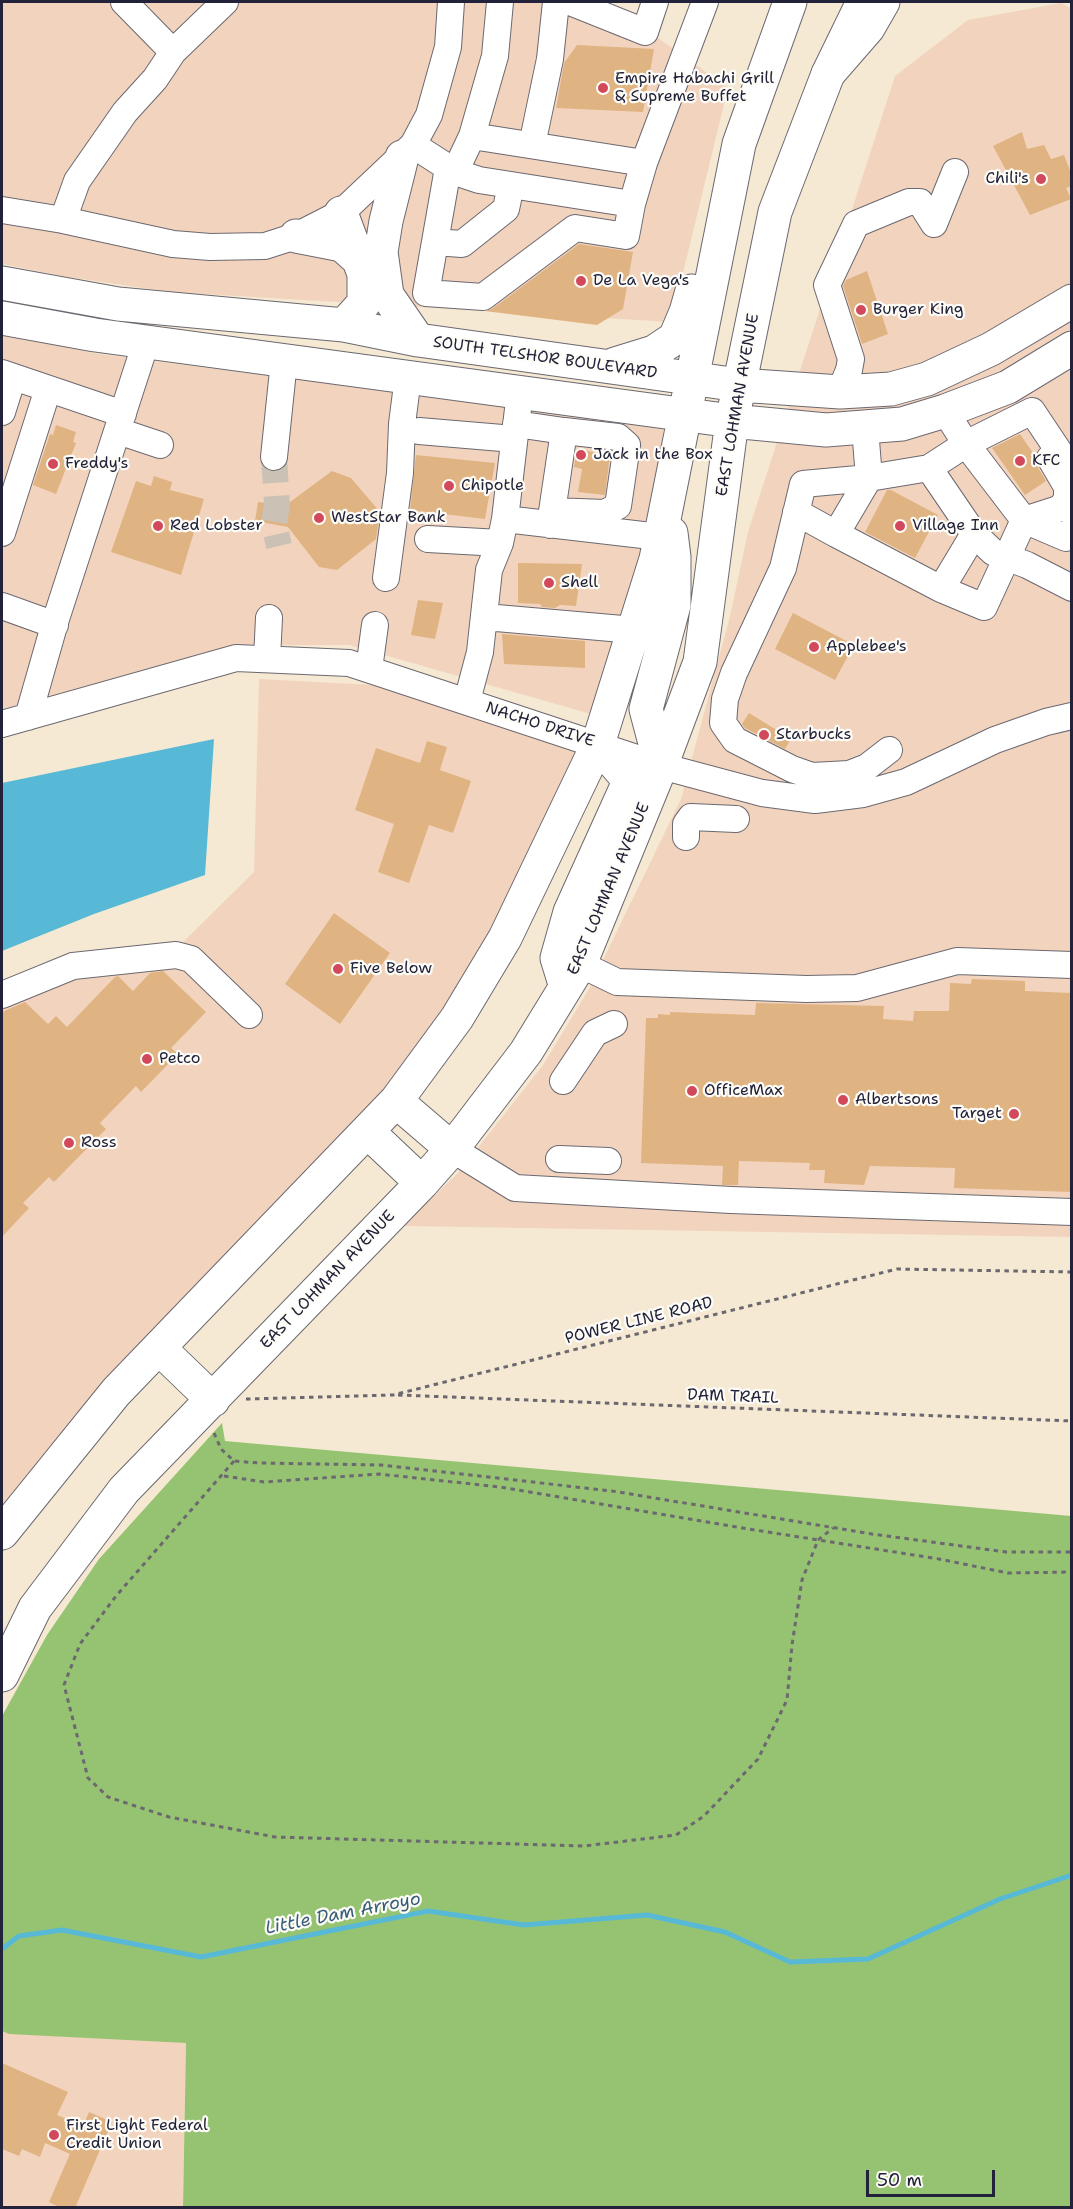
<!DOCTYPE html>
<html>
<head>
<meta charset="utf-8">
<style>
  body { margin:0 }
  #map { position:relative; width:1073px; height:2209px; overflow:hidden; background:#f5e9d3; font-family:"Shantell Sans",sans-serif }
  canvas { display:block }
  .frame { position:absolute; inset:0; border:3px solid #22223b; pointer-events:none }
  .scale { position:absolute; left:866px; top:2170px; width:129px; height:27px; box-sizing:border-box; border:3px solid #22223b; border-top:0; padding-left:8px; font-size:18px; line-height:21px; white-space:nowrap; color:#22223b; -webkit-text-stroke:4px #fdfcf7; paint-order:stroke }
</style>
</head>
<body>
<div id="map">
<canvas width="1073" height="2209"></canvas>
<div class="frame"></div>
<div class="scale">50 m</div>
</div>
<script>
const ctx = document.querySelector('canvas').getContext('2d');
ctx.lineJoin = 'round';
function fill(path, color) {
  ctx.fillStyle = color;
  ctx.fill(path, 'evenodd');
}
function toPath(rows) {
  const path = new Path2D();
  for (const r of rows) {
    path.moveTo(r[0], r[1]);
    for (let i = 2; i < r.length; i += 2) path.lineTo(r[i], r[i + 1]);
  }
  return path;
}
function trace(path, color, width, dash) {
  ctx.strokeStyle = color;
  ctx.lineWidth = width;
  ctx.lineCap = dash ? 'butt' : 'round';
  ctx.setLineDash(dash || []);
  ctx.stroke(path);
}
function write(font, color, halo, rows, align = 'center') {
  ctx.font = font + ' "Shantell Sans",sans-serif';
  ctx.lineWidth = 4.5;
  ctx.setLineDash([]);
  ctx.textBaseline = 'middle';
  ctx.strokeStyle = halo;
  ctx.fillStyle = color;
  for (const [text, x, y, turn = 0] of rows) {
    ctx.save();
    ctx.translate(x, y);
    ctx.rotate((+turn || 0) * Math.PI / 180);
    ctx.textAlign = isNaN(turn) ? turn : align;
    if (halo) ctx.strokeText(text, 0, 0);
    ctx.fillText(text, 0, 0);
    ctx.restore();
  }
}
fill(toPath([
  [2,2,608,2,728,88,671,322,170,292,68,277,2,264],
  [1061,3,1071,8,1071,1237,403,1226,458,1173,543,1065,589,989,681,799,730,616,748,532,895,76,968,20],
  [2,333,92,353,664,427,644,549,591,714,349,645,253,645,141,672,2,710],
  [259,679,374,685,583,749,483,951,384,1093,2,1519,2,982,61,957,178,947,254,872],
  [2,2022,186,2043,183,2207,2,2208]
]), '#f2d4be');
fill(toPath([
  [222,1423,225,1441,247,1443,1071,1516,1071,2207,183,2207,186,2043,9,2034,2,2031,2,1716,47,1635,99,1559]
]), '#96c371');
fill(toPath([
  [214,739,205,875,94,914,2,951,2,783]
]), '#58b9d7');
trace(toPath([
  [2,1949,19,1936,62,1930,201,1957,428,1911,524,1925,647,1915,725,1932,790,1962,868,1959,1000,1899,1072,1875]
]), '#58b9d7', 5);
fill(toPath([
  [577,45,654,49,643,112,556,108,564,63],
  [1022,132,1027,149,1044,145,1051,159,1064,155,1071,173,1071,186,1066,188,1071,199,1030,215,993,146],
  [579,244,633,252,623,309,597,325,485,311,492,309],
  [867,271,888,334,862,344,843,286,846,280],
  [56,425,76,432,73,442,76,443,56,494,33,485,50,434,53,435],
  [1020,434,1035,456,1037,466,1046,481,1025,495,992,448],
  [577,449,610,455,605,495,578,492,582,469,574,467],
  [416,455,495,463,485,519,410,510],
  [332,471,351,478,380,512,376,539,337,570,319,567,288,527,255,521,258,502,286,505],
  [154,476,172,482,170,490,204,499,181,575,111,552,136,481,151,486],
  [887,490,891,490,938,515,915,558,865,532],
  [518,563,582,564,576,606,560,605,555,608,542,607,540,604,518,603],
  [418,600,443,603,435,639,411,635],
  [793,613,854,645,835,680,775,649],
  [502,634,585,641,585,668,504,664],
  [749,713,791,739,785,749,745,728,742,724],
  [427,741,447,747,440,770,471,781,453,833,429,825,409,883,378,872,394,824,355,810,376,748,420,763],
  [334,913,390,953,340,1024,285,984],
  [163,971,206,1012,171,1048,178,1054,141,1092,136,1086,100,1123,106,1129,54,1182,49,1177,23,1203,29,1208,2,1237,2,1012,25,1002,48,1024,56,1016,67,1027,115,977,118,976,133,991,150,973],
  [972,979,1025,981,1025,991,1071,993,1071,1192,954,1188,955,1168,870,1166,864,1185,824,1183,825,1170,809,1170,810,1163,739,1161,738,1185,722,1185,723,1166,641,1163,646,1018,658,1018,658,1014,670,1015,670,1012,755,1015,756,1003,884,1006,883,1019,913,1021,914,1011,949,1011,950,983,971,984],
  [2,2063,68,2092,57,2115,83,2126,89,2112,112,2122,75,2208,61,2208,49,2202,70,2154,45,2143,40,2157,22,2149,19,2156,2,2149]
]), '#e0b382');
trace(toPath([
  [274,457,277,504,274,524,279,546]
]), '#cbc1b5', 26, [26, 13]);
const minor = toPath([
  [124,2,173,52],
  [570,2,645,32,655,2],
  [472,136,644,163],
  [413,145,455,172,479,180,632,204,644,163,705,2],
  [532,145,550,59,556,2],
  [448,168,426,293,483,297,575,228,626,236,632,204],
  [455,172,472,136,495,56,500,2],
  [2,210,63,220,173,244,210,247,265,246,296,236,341,213,413,145,429,115,448,47,451,2],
  [63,220,77,181,125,112,155,79,173,52,225,2],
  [934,224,955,172],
  [435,242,462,244,506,209,511,185],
  [2,373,123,414],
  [840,392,849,370,851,359,827,285,856,224,909,202,920,202,934,224],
  [2,412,13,377],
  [516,424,564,431,550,525],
  [118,431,160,445],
  [419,431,514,439],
  [274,457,284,361],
  [929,468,974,534,993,552,1027,565,1072,588],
  [552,511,605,513,618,506,627,445,618,437,564,431],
  [796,512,836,534,869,478,865,428],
  [505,519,660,537],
  [1024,520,1061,508,1067,499,1067,487,1050,458],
  [1024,520,1066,538,1072,530],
  [2,533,48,389],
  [836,534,941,589,974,534],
  [428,539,500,543,505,519,520,392],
  [386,578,400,473,402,424,408,377],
  [941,589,984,607,1024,520,966,444,1032,411,1072,471],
  [2,606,55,625],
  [485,617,634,630],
  [267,659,269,618],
  [369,669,375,625],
  [467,701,480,652,489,570,500,543],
  [28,717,56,619,146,342],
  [2,724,236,658,349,663,661,766,762,793,815,800,863,794,906,782,995,740,1046,722,1072,716],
  [889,750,867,767,849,774,812,776,792,769,735,740,723,723,725,699,734,673,783,568,803,484,869,478,929,468,966,444,945,411],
  [686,837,686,824,691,817,736,819],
  [580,964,617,982,806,989,857,988,957,961,1072,965],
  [2,995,73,966,176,955,191,959,249,1015],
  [563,1081,595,1033,614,1024],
  [452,1149,515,1188,731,1200,1072,1212],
  [559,1159,608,1161]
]);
const major = toPath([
  [402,157,386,221,381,252,387,295,418,340],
  [341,213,364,274,364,303,344,325],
  [296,236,342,245,360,261],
  [2,283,118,304,344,325,418,340,739,385,840,392,891,389,927,379,991,349,1072,301],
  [2,318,95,335,732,421,826,430,902,424,945,411,1008,387,1072,348],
  [615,364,654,352,675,338,686,312,692,291],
  [661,766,646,709,674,605,674,557,671,533],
  [566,987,557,958,570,912,627,786,627,778,598,744],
  [396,1101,452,1149],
  [367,1131,422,1183],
  [159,1348,213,1400],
  [2,1533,116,1392,396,1101,457,1018,505,938,598,744,656,559,739,144,790,2],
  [2,1675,35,1608,124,1490,422,1183,452,1149,526,1052,580,964,661,766,700,662,732,421,775,212,828,74,863,2]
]);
const highway = toPath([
  [828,74,868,28,883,2]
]);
trace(minor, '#6c6870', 28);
trace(major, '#6c6870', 35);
trace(highway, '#6c6870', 35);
trace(toPath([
  [398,1395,1072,1421],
  [246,1399,393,1395,897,1269,1072,1272],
  [214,1433,221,1449,234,1461,259,1463,381,1465,612,1491,872,1534,1006,1552,1072,1552],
  [234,1461,116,1596,80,1644,64,1685,88,1778,108,1797,169,1817,275,1837,584,1846,676,1835,704,1816,758,1759,787,1700,792,1645,802,1580,818,1540,833,1528],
  [224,1476,264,1482,379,1474,500,1487,755,1530,939,1559,1008,1573,1072,1572]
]), '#6c6870', 3, [4.5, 4.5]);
trace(minor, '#fff', 26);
trace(major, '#fff', 33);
trace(highway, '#fff', 33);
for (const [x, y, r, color] of [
  [603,88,6,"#d1495b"],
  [1041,179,6,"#d1495b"],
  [581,281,6,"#d1495b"],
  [861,310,6,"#d1495b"],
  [581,455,6,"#d1495b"],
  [1020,461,6,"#d1495b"],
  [53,464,6,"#d1495b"],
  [449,486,6,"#d1495b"],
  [319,518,6,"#d1495b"],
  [158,526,6,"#d1495b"],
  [900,526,6,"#d1495b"],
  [549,583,6,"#d1495b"],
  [814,647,6,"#d1495b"],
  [764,735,6,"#d1495b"],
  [338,969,6,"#d1495b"],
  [147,1059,6,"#d1495b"],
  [692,1091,6,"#d1495b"],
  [843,1100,6,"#d1495b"],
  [1014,1114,6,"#d1495b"],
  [69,1143,6,"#d1495b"],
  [54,2135,6,"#d1495b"]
]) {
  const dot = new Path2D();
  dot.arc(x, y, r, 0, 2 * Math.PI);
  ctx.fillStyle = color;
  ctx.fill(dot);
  trace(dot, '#fdfcf7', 2);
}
write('16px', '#22223b', '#fdfcf7', [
  ["Empire Habachi Grill",615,79],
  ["& Supreme Buffet",615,97],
  ["Chili's",1029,179,"right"],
  ["De La Vega's",593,281],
  ["Burger King",873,310],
  ["Jack in the Box",593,455],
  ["KFC",1032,461],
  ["Freddy's",65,464],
  ["Chipotle",461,486],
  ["WestStar Bank",331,518],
  ["Red Lobster",170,526],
  ["Village Inn",912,526],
  ["Shell",561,583],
  ["Applebee's",826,647],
  ["Starbucks",776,735],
  ["Five Below",350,969],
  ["Petco",159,1059],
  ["OfficeMax",704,1091],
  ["Albertsons",855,1100],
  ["Target",1002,1114,"right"],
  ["Ross",81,1143],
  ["First Light Federal",66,2126],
  ["Credit Union",66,2144]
], 'left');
write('16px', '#22223b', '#fdfcf7', [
  ["SOUTH TELSHOR BOULEVARD",545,358,8],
  ["EAST LOHMAN AVENUE",738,405,-80],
  ["NACHO DRIVE",540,725,18],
  ["EAST LOHMAN AVENUE",609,889,-67],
  ["EAST LOHMAN AVENUE",328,1280,-46],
  ["POWER LINE ROAD",639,1321,-14],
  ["DAM TRAIL",733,1397,2]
]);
write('italic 18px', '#385e79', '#fdfcf7', [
  ["Little Dam Arroyo",343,1914,-11]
]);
</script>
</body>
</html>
